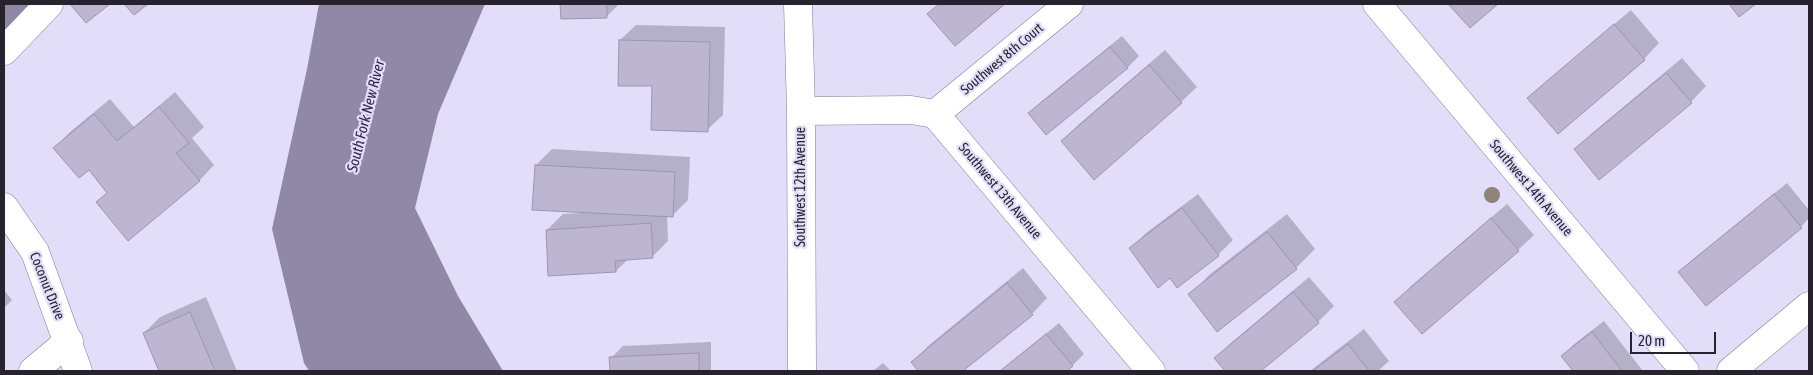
<!DOCTYPE html>
<html>
<head>
<meta charset="utf-8">
<style>
  body { margin:0 }
  #map { position:relative; width:1813px; height:375px; overflow:hidden; background:#e2ddf9; font-family:"Asap Condensed",sans-serif }
  canvas { display:block }
  .frame { position:absolute; inset:0; border:5px solid #26232e; pointer-events:none }
  .scale { position:absolute; left:1630px; top:332px; width:86px; height:22px; box-sizing:border-box; border:2px solid #26232e; border-top:0; padding-left:6px; font-size:15px; line-height:18px; white-space:nowrap; color:#26232e; -webkit-text-stroke:4px #e2ddf9; paint-order:stroke }
</style>
</head>
<body>
<div id="map">
<canvas width="1813" height="375"></canvas>
<div class="frame"></div>
<div class="scale">20 m</div>
</div>
<script>
const ctx = document.querySelector('canvas').getContext('2d');
ctx.lineJoin = 'round';
function fill(path, color) {
  ctx.fillStyle = color;
  ctx.fill(path, 'evenodd');
}
function toPath(rows) {
  const path = new Path2D();
  for (const r of rows) {
    path.moveTo(r[0], r[1]);
    for (let i = 2; i < r.length; i += 2) path.lineTo(r[i], r[i + 1]);
  }
  return path;
}
function trace(path, color, width, dash) {
  ctx.strokeStyle = color;
  ctx.lineWidth = width;
  ctx.lineCap = dash ? 'butt' : 'round';
  ctx.setLineDash(dash || []);
  ctx.stroke(path);
}
function write(font, color, halo, rows, align = 'center') {
  ctx.font = font + ' "Asap Condensed",sans-serif';
  ctx.lineWidth = 4.5;
  ctx.setLineDash([]);
  ctx.textBaseline = 'middle';
  ctx.strokeStyle = halo;
  ctx.fillStyle = color;
  for (const [text, x, y, turn = 0] of rows) {
    ctx.save();
    ctx.translate(x, y);
    ctx.rotate((+turn || 0) * Math.PI / 180);
    ctx.textAlign = isNaN(turn) ? turn : align;
    if (halo) ctx.strokeText(text, 0, 0);
    ctx.fillText(text, 0, 0);
    ctx.restore();
  }
}
fill(toPath([
  [4,4,43,4,4,37],
  [319,4,485,4,438,114,415,208,458,296,503,371,309,371,304,363,272,229,307,69]
]), '#8f89a7');
fill(toPath([
  [562,4,619,4,607,16,562,18],
  [939,4,1003,4,955,45,929,14],
  [1631,10,1659,43,1644,59,1558,132,1529,98,1545,83],
  [636,25,725,27,723,115,707,130,654,85,620,40],
  [1122,36,1139,56,1127,68,1030,113,1042,101],
  [1165,50,1197,87,1181,102,1062,141,1078,125],
  [1682,58,1706,86,1691,102,1576,149,1591,134],
  [175,92,204,127,192,138,214,165,199,181,98,202,108,192,89,168,55,148,70,132,110,99,134,127],
  [552,149,690,157,688,200,672,216,667,216,668,241,652,257,628,259,616,271,547,230,563,214,582,213,536,165],
  [1787,183,1809,210,1809,218,1801,227,1680,272,1692,260],
  [1198,194,1233,240,1218,255,1170,277,1130,249,1146,233],
  [1507,204,1534,235,1518,250,1396,302,1411,286],
  [1287,214,1315,249,1296,268,1190,295,1209,275],
  [1023,268,1047,298,1032,314,961,371,920,371,913,362,928,346],
  [1309,277,1334,306,1318,322,1259,371,1227,371,1216,358,1231,343],
  [4,290,12,300,4,308],
  [206,297,237,371,161,371,144,333,160,317],
  [1604,321,1643,371,1574,371,1562,356,1574,344],
  [1059,323,1084,354,1072,366,1065,371,1000,371],
  [1364,329,1389,361,1378,371,1310,371],
  [711,342,711,371,611,371,611,358,623,346],
  [883,363,891,371,873,371]
]), '#0003');
const building = toPath([
  [70,4,110,4,86,23,70,4],
  [124,4,148,4,134,15,124,4],
  [560,4,607,4,607,18,561,19,560,4],
  [939,4,1005,4,955,46,927,14,939,4],
  [1448,4,1498,4,1470,28,1448,4],
  [1729,4,1756,4,1739,17,1729,4],
  [1614,24,1645,60,1558,134,1527,98,1614,24],
  [619,40,710,42,708,132,651,130,652,86,618,86,619,40],
  [1110,47,1128,68,1046,135,1028,113,1110,47],
  [1149,65,1182,103,1094,180,1061,141,1149,65],
  [1666,73,1692,103,1599,180,1574,149,1666,73],
  [159,107,189,143,176,153,200,181,128,241,96,202,107,193,89,170,79,178,53,148,94,114,117,141,159,107],
  [535,165,675,172,673,217,532,210,535,165],
  [1774,194,1802,228,1706,306,1678,272,1774,194],
  [1182,208,1219,256,1177,288,1170,278,1158,288,1129,248,1182,208],
  [1491,218,1519,251,1422,334,1394,302,1491,218],
  [651,223,653,258,615,261,616,272,548,276,546,230,651,223],
  [1267,232,1297,269,1217,332,1188,294,1267,232],
  [1007,283,1033,315,963,371,918,371,911,362,1007,283],
  [1293,292,1319,323,1261,371,1225,371,1214,358,1293,292],
  [190,312,215,371,159,371,143,333,190,312],
  [1592,332,1622,371,1573,371,1561,356,1592,332],
  [1046,334,1073,366,1067,371,1000,371,1046,334],
  [1348,344,1369,371,1313,371,1348,344],
  [699,353,699,371,610,371,609,357,699,353]
]);
fill(building, '#bcb6d1');
trace(building, '#9a95af', 1);
const minor = toPath([
  [798,4,801,111,802,371],
  [1377,4,1685,371],
  [4,51,49,4],
  [801,111,911,110,935,114,1151,371],
  [935,114,1069,4],
  [4,207,35,252,78,371],
  [33,371,69,341],
  [1731,371,1809,306]
]);
trace(minor, '#817c95', 29);
trace(minor, '#fff', 28);
ctx.fillStyle = '#8d8379';
for (const [x, y] of [
  [1492,195]
]) {
  ctx.beginPath();
  ctx.arc(x, y, 8, 0, 2 * Math.PI);
  ctx.fill();
}
write('14px', '#26232e', '#e2ddf9', [
  ["Southwest 8th Court",1002,59,-40],
  ["Southwest 12th Avenue",801,187,-90],
  ["Southwest 14th Avenue",1531,188,50],
  ["Southwest 13th Avenue",1000,191,50],
  ["Coconut Drive",47,286,68]
]);
write('italic 15px', '#2f234d', '#e2ddf9', [
  ["South Fork New River",366,116,-76]
]);
</script>
</body>
</html>
